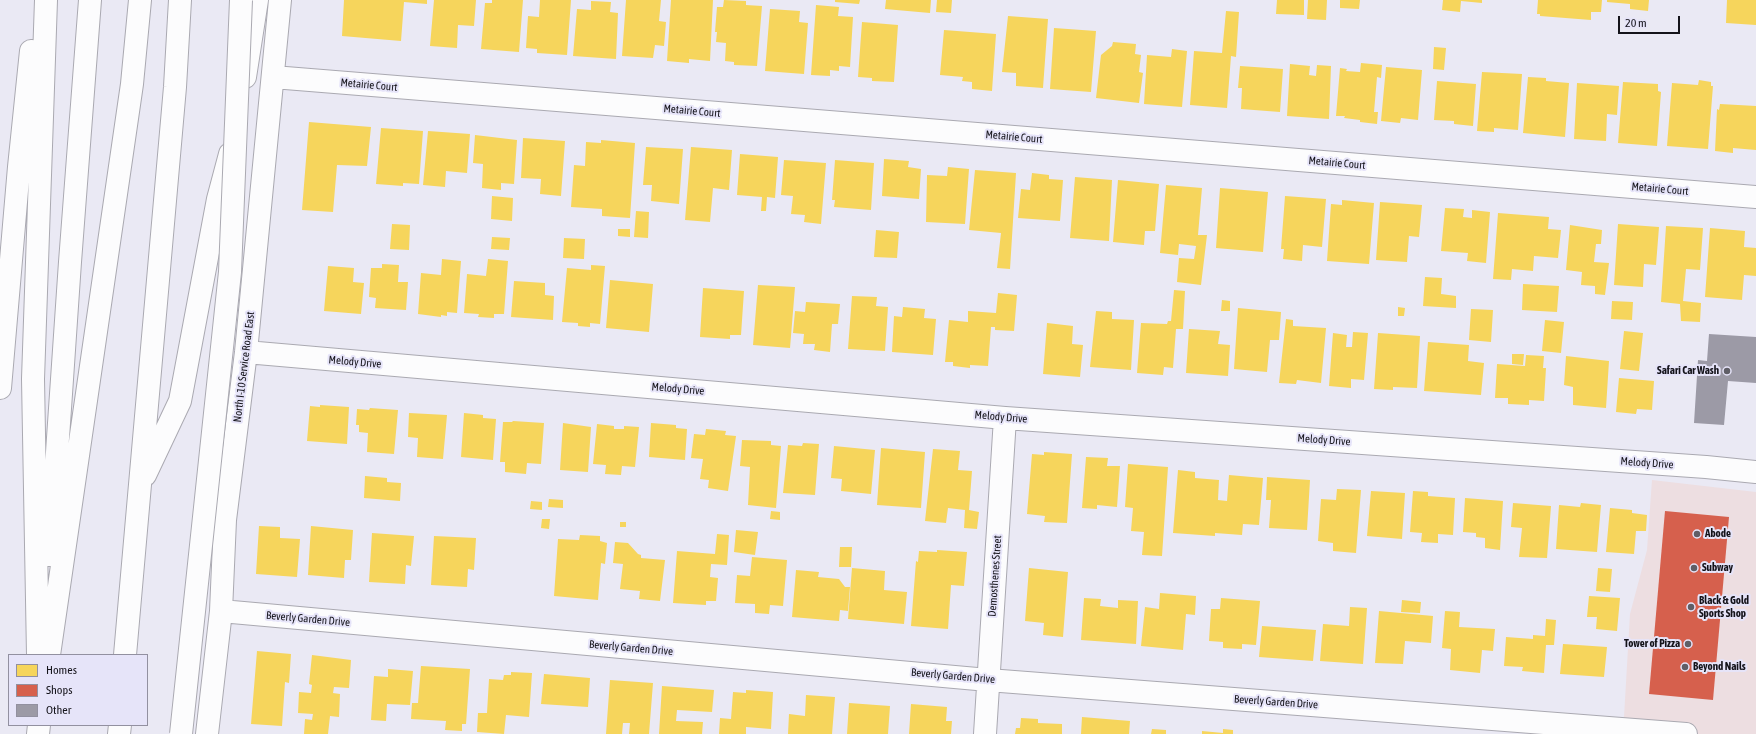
<!DOCTYPE html>
<html>
<head>
<meta charset="utf-8">
<style>
  body { margin:0 }
  #map { position:relative; width:1756px; height:734px; overflow:hidden; background:#eae9f4; font-family:"Asap Condensed",sans-serif }
  canvas { display:block }
  .legend { position:absolute; left:8px; top:654px; width:140px; height:72px; box-sizing:border-box; background:#e6e4f9; border:1px solid #9290a0; margin:0; padding:5px 7px; list-style:none; font-size:12px; color:#14131a }
  .legend li { display:flex; align-items:center; gap:8px; height:20px }
  .legend b { width:20px; border:1px solid #9290a0 }
  .scale { position:absolute; left:1618px; top:16px; width:62px; height:18px; box-sizing:border-box; border:2px solid #14131a; border-top:0; padding-left:5px; font-size:12px; line-height:14px; white-space:nowrap; color:#14131a; -webkit-text-stroke:3px #e6e4f9; paint-order:stroke }
</style>
</head>
<body>
<div id="map">
<canvas width="1756" height="734"></canvas>
<ul class="legend">
<li><b style="height:11px;background:#f6d55c"></b>Homes</li>
<li><b style="height:11px;background:#d6604d"></b>Shops</li>
<li><b style="height:11px;background:#9c9aa6"></b>Other</li>
</ul>
<div class="scale">20 m</div>
</div>
<script>
const ctx = document.querySelector('canvas').getContext('2d');
ctx.lineJoin = 'round';
function fill(path, color) {
  ctx.fillStyle = color;
  ctx.fill(path, 'evenodd');
}
function toPath(rows) {
  const path = new Path2D();
  for (const r of rows) {
    path.moveTo(r[0], r[1]);
    for (let i = 2; i < r.length; i += 2) path.lineTo(r[i], r[i + 1]);
  }
  return path;
}
function trace(path, color, width, dash) {
  ctx.strokeStyle = color;
  ctx.lineWidth = width;
  ctx.lineCap = dash ? 'butt' : 'round';
  ctx.setLineDash(dash || []);
  ctx.stroke(path);
}
function write(font, color, halo, rows, align = 'center') {
  ctx.font = font + ' "Asap Condensed",sans-serif';
  ctx.lineWidth = 4;
  ctx.setLineDash([]);
  ctx.textBaseline = 'middle';
  ctx.strokeStyle = halo;
  ctx.fillStyle = color;
  for (const [text, x, y, turn = 0] of rows) {
    ctx.save();
    ctx.translate(x, y);
    ctx.rotate((+turn || 0) * Math.PI / 180);
    ctx.textAlign = isNaN(turn) ? turn : align;
    if (halo) ctx.strokeText(text, 0, 0);
    ctx.fillText(text, 0, 0);
    ctx.restore();
  }
}
fill(toPath([
  [1652,480,1756,492,1756,734,1623,734,1630,614,1647,550]
]), '#eddee1');
fill(toPath([
  [344,0,427,0,427,4,404,2,401,41,342,36],
  [434,0,476,0,474,26,458,25,457,48,430,46],
  [492,0,523,0,519,52,481,49,485,3,492,3],
  [540,0,571,0,567,55,537,53,537,49,526,48,528,16,539,17],
  [626,0,661,0,659,21,666,22,664,46,655,45,653,58,622,56],
  [671,0,713,0,710,61,689,59,689,63,667,61],
  [724,0,746,1,746,5,762,6,757,66,734,65,734,62,725,61,726,43,716,42,717,32,715,32,717,7,723,7],
  [835,0,860,0,859,4,835,2],
  [886,0,931,0,930,13,885,9],
  [937,0,952,0,951,13,936,12],
  [1277,0,1304,0,1304,15,1276,14],
  [1308,0,1327,0,1326,20,1307,19],
  [1340,0,1360,0,1359,9,1340,8],
  [1443,0,1482,0,1482,3,1461,1,1460,12,1442,10],
  [1538,0,1602,0,1601,12,1591,12,1591,20,1540,16,1540,14,1537,14],
  [1607,0,1649,0,1648,11,1630,9,1630,4,1607,2],
  [1727,0,1756,0,1756,25,1726,23],
  [591,1,611,2,610,12,618,13,616,59,573,56,577,9,591,10],
  [816,5,839,7,838,16,853,17,850,67,839,66,839,71,830,70,830,76,811,75],
  [770,9,800,11,799,22,808,23,804,74,765,71],
  [1226,11,1239,12,1236,57,1231,56,1227,108,1190,105,1194,51,1222,53],
  [1008,16,1048,19,1043,88,1016,86,1016,73,1002,72],
  [862,22,898,25,894,82,872,81,872,78,858,77],
  [1054,28,1096,31,1091,92,1050,89],
  [944,30,996,34,992,91,972,89,972,82,962,81,963,77,940,75],
  [1113,42,1136,44,1135,54,1141,55,1139,72,1143,73,1139,103,1096,98,1101,55,1112,46],
  [1434,47,1446,48,1444,70,1433,69],
  [1172,49,1187,51,1182,107,1144,104,1147,55,1171,57],
  [1361,63,1382,65,1381,78,1377,77,1374,112,1378,112,1377,124,1360,122,1360,120,1344,118,1345,116,1336,116,1340,68,1347,69,1346,71,1360,72],
  [1290,64,1310,66,1309,75,1316,76,1317,65,1331,66,1329,119,1287,116],
  [1240,66,1283,69,1280,112,1241,109,1242,88,1238,88],
  [1386,67,1422,70,1418,120,1401,118,1400,123,1381,121],
  [1482,72,1522,74,1518,130,1494,128,1494,132,1477,131],
  [1528,77,1546,78,1546,81,1569,83,1565,137,1523,133],
  [1699,80,1711,82,1711,86,1713,86,1708,149,1667,146,1672,83,1698,85],
  [1437,81,1476,84,1473,126,1454,124,1454,121,1434,120],
  [1623,82,1658,84,1658,91,1661,92,1657,146,1618,143],
  [1577,83,1619,86,1617,115,1607,114,1606,141,1574,139],
  [1720,104,1756,106,1756,150,1733,148,1733,153,1715,151,1717,109,1719,110],
  [309,122,371,127,367,166,337,165,333,212,302,210],
  [381,128,423,131,419,184,403,183,403,186,376,184],
  [428,131,470,134,467,173,446,171,445,187,423,185],
  [475,135,517,140,514,184,501,183,501,190,482,188,483,164,473,163],
  [523,138,565,141,561,196,540,194,541,179,521,178],
  [601,140,635,143,630,218,602,216,602,209,571,207,574,165,585,166,586,142,601,143],
  [646,147,683,149,679,204,651,201,652,185,643,185],
  [691,147,732,150,729,190,713,188,710,222,685,220],
  [740,154,778,157,775,198,767,197,766,211,761,211,762,197,737,195],
  [884,159,909,161,908,167,921,169,919,199,882,196],
  [784,160,826,163,821,224,804,222,805,215,791,214,793,196,781,195],
  [835,160,874,163,871,210,834,207,835,200,832,200],
  [948,167,969,169,965,224,926,222,927,175,947,176],
  [975,170,1016,173,1010,269,997,268,1001,233,969,230],
  [1032,173,1049,175,1049,179,1063,180,1060,221,1018,218,1021,189,1030,190],
  [1075,177,1112,180,1109,241,1070,238],
  [1118,180,1159,184,1155,231,1145,231,1144,245,1113,242],
  [1166,185,1202,188,1198,235,1207,235,1201,285,1177,282,1179,258,1194,259,1196,246,1179,244,1178,255,1160,253],
  [1220,188,1268,192,1263,252,1216,248],
  [492,196,513,198,512,221,491,219],
  [1285,196,1326,199,1322,247,1303,245,1302,261,1283,259,1284,249,1281,249],
  [1342,200,1374,203,1369,264,1327,261,1331,204,1342,205],
  [1380,202,1422,205,1419,237,1409,236,1407,262,1376,260],
  [1445,208,1464,209,1463,217,1472,218,1472,210,1490,212,1486,263,1467,261,1468,253,1441,251],
  [636,211,649,212,648,238,634,237],
  [1498,213,1549,217,1548,229,1561,230,1558,258,1534,256,1533,271,1512,269,1511,280,1493,279],
  [392,224,410,225,409,250,390,249],
  [1618,224,1659,227,1656,265,1644,264,1643,287,1614,285],
  [1570,225,1602,230,1601,244,1596,244,1594,262,1609,263,1605,295,1595,294,1595,286,1581,285,1582,272,1566,270],
  [1666,226,1703,228,1700,270,1686,269,1683,301,1701,303,1700,322,1681,321,1680,304,1661,302],
  [1710,228,1745,231,1744,247,1756,248,1756,276,1744,275,1742,300,1705,297],
  [618,229,630,229,630,237,618,236],
  [876,230,899,232,897,258,874,257],
  [492,237,510,238,509,250,491,249],
  [564,238,585,239,584,259,563,258],
  [442,259,461,261,457,313,447,312,447,316,441,315,441,317,418,314,421,273,441,275],
  [488,259,508,261,504,314,494,314,494,318,478,317,479,314,464,313,467,274,486,276],
  [382,264,399,265,398,282,408,282,406,310,375,308,376,298,369,297,371,268,382,268],
  [591,265,605,266,600,324,590,323,590,327,578,326,578,323,562,322,567,268,591,270],
  [328,266,354,268,353,282,364,283,361,314,324,311],
  [1425,277,1442,278,1441,294,1456,296,1456,308,1423,306],
  [610,280,653,284,649,332,606,328],
  [514,281,545,283,545,295,554,296,553,320,511,317],
  [1523,284,1559,286,1557,312,1522,310],
  [758,285,795,287,790,348,753,345],
  [703,288,744,291,741,335,730,335,730,339,700,337],
  [1174,290,1185,291,1183,329,1176,329,1173,368,1164,367,1163,375,1137,373,1141,323,1167,324,1168,321,1171,321],
  [998,293,1017,295,1014,331,995,330,995,327,991,327,988,366,970,365,970,368,953,366,953,362,945,362,949,320,968,322,968,311,996,313],
  [852,296,877,297,876,306,888,307,885,351,848,349],
  [1222,300,1230,301,1230,311,1221,311],
  [1612,301,1633,302,1632,320,1611,319],
  [806,302,840,304,838,324,832,324,830,352,814,350,815,344,803,344,804,334,793,333,795,311,805,312],
  [903,307,925,309,924,318,936,319,933,355,892,352,894,316,902,317],
  [1398,307,1405,308,1404,316,1398,316],
  [1238,308,1281,312,1279,340,1270,340,1267,372,1234,369],
  [1471,309,1493,310,1491,342,1469,340],
  [1096,311,1112,312,1112,319,1134,320,1131,370,1090,367],
  [1286,319,1293,320,1293,326,1326,328,1321,383,1297,380,1296,384,1279,383],
  [1545,320,1564,322,1561,353,1542,351],
  [1047,323,1073,326,1072,344,1083,345,1080,377,1043,374],
  [1189,329,1220,331,1218,344,1230,345,1228,376,1186,373],
  [1624,331,1643,333,1639,371,1620,369],
  [1353,332,1368,333,1364,380,1351,379,1351,388,1329,386,1333,333,1347,335,1346,347,1352,347],
  [1378,333,1420,336,1417,388,1393,387,1393,390,1374,389],
  [1428,342,1469,345,1468,361,1484,363,1481,395,1424,391],
  [1512,354,1524,354,1523,365,1512,364],
  [1526,355,1544,356,1543,368,1546,368,1544,401,1529,400,1529,405,1508,404,1508,398,1495,398,1497,364,1525,366],
  [1566,356,1609,361,1606,408,1573,405,1573,387,1564,385],
  [1619,378,1654,381,1652,410,1637,409,1636,414,1616,412],
  [320,405,349,407,347,444,307,441,310,406,320,407],
  [370,408,398,410,394,454,367,452,368,433,359,432,359,425,356,425,357,409,369,410],
  [409,413,447,415,443,459,417,457,418,438,408,437],
  [464,413,483,415,483,418,496,419,493,460,461,457],
  [513,421,544,423,541,464,527,463,526,474,505,472,505,462,500,462,503,422,512,422],
  [563,423,591,427,588,472,560,470],
  [651,423,676,425,676,428,687,429,685,460,649,457],
  [597,424,614,426,614,429,624,429,624,426,639,427,635,467,622,466,621,475,605,474,606,465,593,464],
  [706,429,726,431,725,435,736,436,728,491,708,488,709,480,700,479,703,459,691,458,694,434,705,435],
  [742,440,771,441,771,445,781,446,776,508,748,505,750,467,740,466],
  [803,443,819,444,815,495,783,493,788,445,802,446],
  [834,446,875,450,871,494,841,491,842,479,831,478],
  [881,448,925,452,921,508,877,505],
  [933,449,960,451,958,470,972,471,969,510,979,512,977,529,964,528,965,510,948,508,946,523,925,521],
  [1044,452,1072,454,1067,523,1044,522,1045,516,1027,514,1032,454,1044,455],
  [1086,457,1108,458,1107,466,1120,466,1117,507,1097,505,1097,509,1082,508],
  [1128,464,1168,467,1162,556,1142,555,1144,532,1131,531,1133,508,1125,507],
  [1178,470,1195,472,1195,478,1219,480,1218,500,1227,501,1229,475,1263,478,1259,525,1243,524,1242,535,1215,533,1215,536,1173,533],
  [365,476,387,478,387,482,401,483,400,501,364,498],
  [1267,477,1310,480,1307,530,1269,528,1271,500,1266,500],
  [1337,489,1361,490,1356,553,1333,551,1333,543,1318,541,1321,499,1336,500],
  [1371,491,1405,493,1402,539,1367,536],
  [1413,491,1428,492,1428,496,1455,498,1453,535,1438,534,1438,543,1421,542,1422,533,1410,532],
  [1465,498,1503,501,1500,550,1485,548,1485,538,1476,537,1476,533,1463,532],
  [549,499,563,500,563,508,548,507],
  [531,501,542,502,542,510,530,509],
  [1513,503,1551,506,1547,558,1519,557,1522,528,1511,527],
  [1581,503,1601,505,1597,552,1556,549,1559,505,1580,507],
  [1610,508,1632,510,1632,513,1647,515,1646,531,1636,531,1634,554,1606,552],
  [771,511,780,512,780,520,770,519],
  [542,519,550,519,549,529,541,528],
  [620,522,626,522,626,527,620,527],
  [259,526,280,527,280,538,300,539,297,577,256,574],
  [311,526,353,530,351,560,345,560,344,578,308,575],
  [736,530,758,532,755,555,734,552],
  [372,533,414,536,411,566,406,565,405,584,369,582],
  [717,534,729,535,727,565,711,564,710,577,718,578,716,601,706,601,706,605,673,603,677,551,715,554],
  [580,535,600,536,600,541,607,543,605,564,601,563,598,600,554,596,558,539,579,540],
  [434,536,476,538,474,570,468,569,467,587,431,585],
  [615,542,628,543,638,554,641,555,641,558,665,560,660,601,639,599,640,591,620,589,623,564,613,563],
  [840,547,852,547,851,567,839,567],
  [937,550,967,552,964,586,951,585,948,629,911,626,916,561,918,562,919,551,937,552],
  [752,557,787,560,783,606,770,605,769,614,755,613,755,604,735,603,737,575,750,576],
  [852,568,885,571,884,590,907,592,904,624,848,619],
  [1029,568,1068,572,1063,637,1043,635,1044,623,1025,621],
  [1598,568,1612,569,1610,592,1596,591],
  [796,570,819,572,818,577,839,579,845,587,850,587,848,611,840,610,839,621,792,617],
  [1160,593,1196,596,1195,615,1186,614,1183,650,1141,646,1145,607,1159,609],
  [1589,596,1620,598,1617,631,1596,629,1597,617,1587,617],
  [1084,598,1101,599,1100,606,1118,608,1118,600,1138,601,1136,644,1081,640],
  [1221,598,1260,601,1256,645,1242,644,1242,649,1223,648,1223,642,1209,641,1211,609,1220,609],
  [1402,600,1421,602,1420,613,1401,612],
  [1350,607,1367,608,1363,664,1320,661,1323,624,1349,626],
  [1379,611,1433,616,1431,643,1405,641,1403,664,1375,663],
  [1445,611,1460,612,1459,627,1495,629,1493,651,1482,650,1480,673,1450,670,1451,649,1442,648],
  [1546,619,1556,620,1554,645,1546,645,1544,673,1522,671,1523,667,1504,666,1506,637,1533,639,1533,635,1545,636],
  [1262,626,1316,630,1313,661,1259,657],
  [1563,644,1607,647,1604,677,1560,674],
  [257,651,291,654,289,683,285,682,282,726,251,724],
  [312,655,351,660,349,688,334,687,333,693,340,694,339,717,330,716,328,734,304,734,305,719,312,720,313,714,298,713,299,692,311,693,312,685,309,684],
  [421,666,470,669,466,724,462,724,462,731,445,730,446,721,411,719,412,703,418,703],
  [388,669,413,671,410,705,387,704,386,721,371,720,374,676,388,677],
  [511,672,532,673,529,717,506,715,504,734,477,732,478,713,487,713,489,679,503,680,504,675,511,675],
  [544,674,590,678,588,707,541,704],
  [610,680,653,683,649,734,629,734,630,723,623,723,622,734,606,734],
  [662,686,714,690,712,712,677,710,676,721,703,722,702,734,659,734],
  [746,690,773,692,771,729,746,727,746,734,719,734,720,718,731,719,733,692,746,693],
  [806,695,835,697,832,734,788,734,789,714,805,716],
  [849,703,890,706,888,734,847,734],
  [911,704,947,707,946,721,952,721,951,734,909,734],
  [1082,717,1130,721,1129,734,1081,734],
  [1021,718,1038,719,1038,723,1062,724,1062,734,1015,734,1016,728,1020,728],
  [1152,729,1166,730,1166,734,1151,734],
  [1223,729,1233,730,1233,734,1202,734,1202,731,1223,733]
]), '#f6d55c');
fill(toPath([
  [1665,511,1729,517,1713,700,1649,694]
]), '#d6604d');
fill(toPath([
  [1709,334,1756,337,1756,383,1728,381,1724,425,1694,423,1698,360,1707,361]
]), '#9c9aa6');
const minor = toPath([
  [273,77,1756,197],
  [246,352,1005,418,1706,467,1756,472],
  [221,611,988,680,1686,734],
  [207,734,221,611,225,520,246,352,280,0],
  [985,734,1005,418]
]);
const highway = toPath([
  [245,77,257,0],
  [0,388,19,167,31,51],
  [145,475,180,401,218,199,230,154],
  [50,555,70,262,90,0],
  [38,655,33,379,46,0],
  [49,655,132,84,140,0],
  [125,655,175,87,180,0],
  [38,734,39,725],
  [119,734,120,725]
]);
trace(minor, '#aaa9b1', 24);
trace(highway, '#aaa9b1', 24);
trace(minor, '#fcfcfd', 22);
trace(highway, '#fcfcfd', 22);
const highwayBridge = toPath([
  [181,734,230,272,241,0]
]);
trace(highwayBridge, '#aaa9b1', 24, []);
trace(highwayBridge, '#fcfcfd', 22);
for (const [x, y, r, color] of [
  [1727,371,4,"#5f5e66"],
  [1697,534,4,"#5f5e66"],
  [1694,568,4,"#5f5e66"],
  [1691,607,4,"#5f5e66"],
  [1688,644,4,"#5f5e66"],
  [1685,667,4,"#5f5e66"]
]) {
  const dot = new Path2D();
  dot.arc(x, y, r, 0, 2 * Math.PI);
  ctx.fillStyle = color;
  ctx.fill(dot);
  trace(dot, '#e6e4f9', 1.5);
}
write('11px', '#14131a', '#e6e4f9', [
  ["Metairie Court",369,85,5],
  ["Metairie Court",692,111,5],
  ["Metairie Court",1014,137,5],
  ["Metairie Court",1337,163,5],
  ["Metairie Court",1660,189,5],
  ["Melody Drive",355,362,5],
  ["North I-10 Service Road East",244,367,-83],
  ["Melody Drive",678,389,5],
  ["Melody Drive",1001,417,5],
  ["Melody Drive",1324,440,4],
  ["Melody Drive",1647,463,4],
  ["Demosthenes Street",995,576,-86],
  ["Beverly Garden Drive",308,619,5],
  ["Beverly Garden Drive",631,648,5],
  ["Beverly Garden Drive",953,676,5],
  ["Beverly Garden Drive",1276,702,4]
]);
write('bold 11px', '#14131a', '#e6e4f9', [
  ["Safari Car Wash",1719,371,"right"],
  ["Abode",1705,534],
  ["Subway",1702,568],
  ["Black & Gold",1699,601],
  ["Sports Shop",1699,614],
  ["Tower of Pizza",1680,644,"right"],
  ["Beyond Nails",1693,667]
], 'left');
</script>
</body>
</html>
